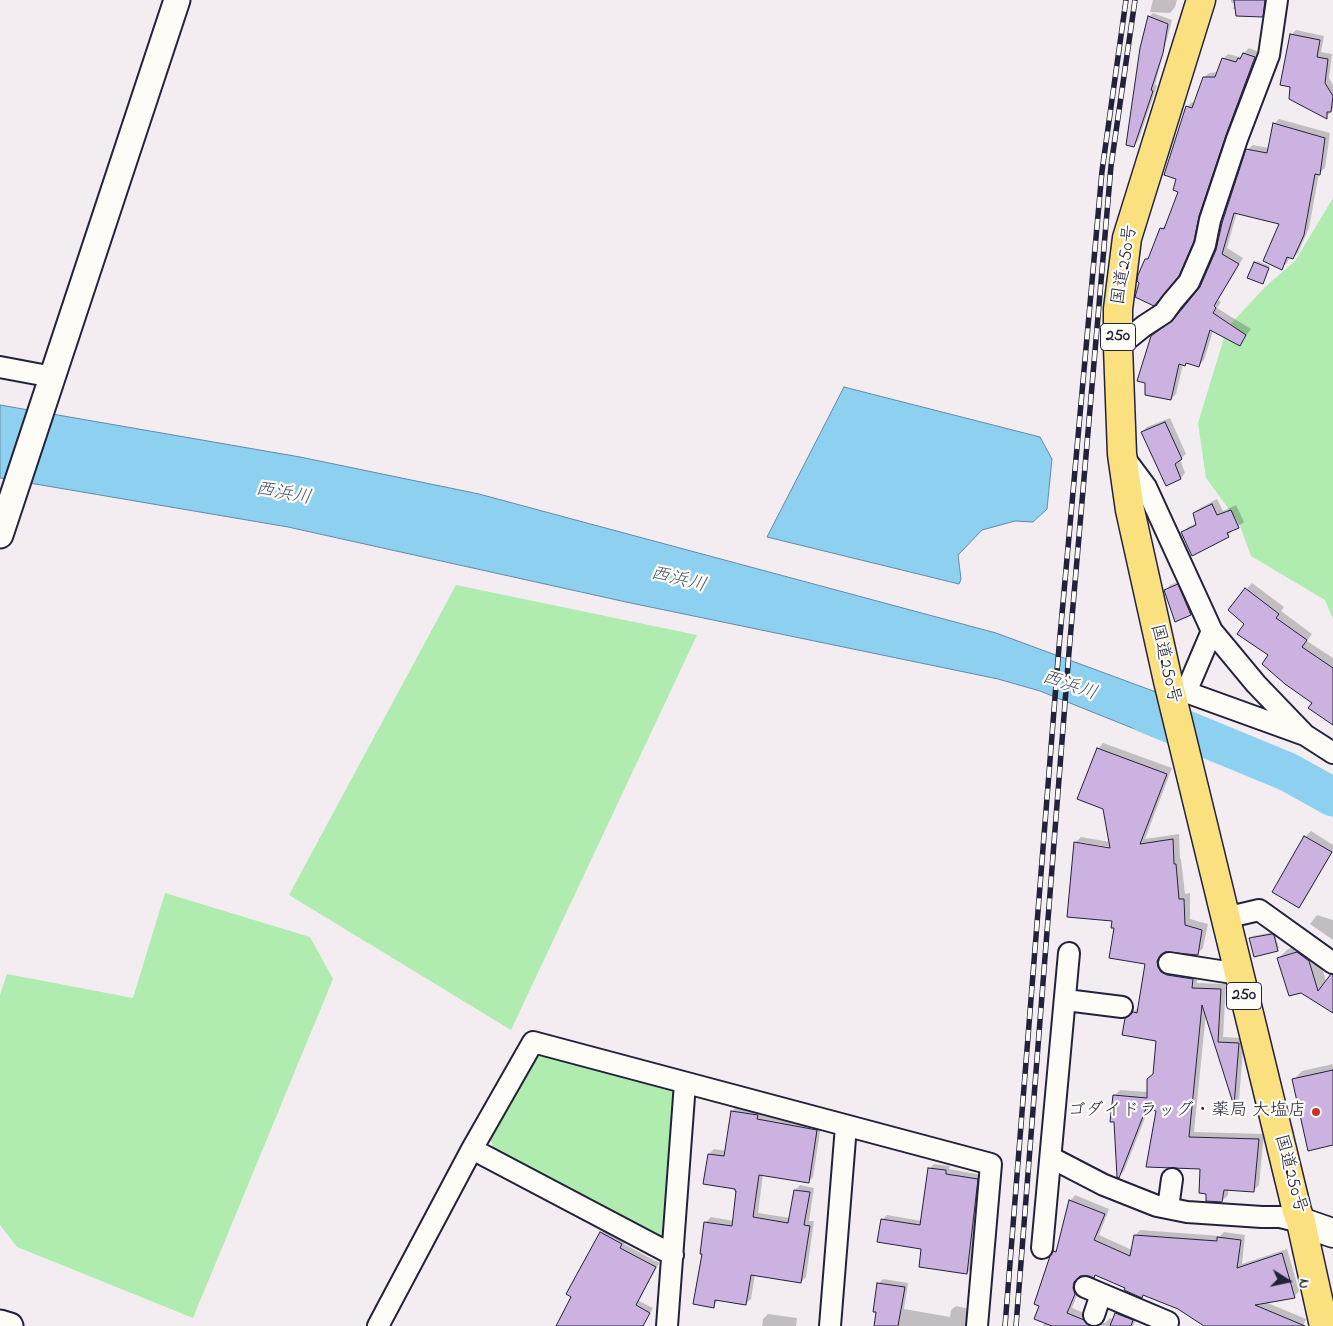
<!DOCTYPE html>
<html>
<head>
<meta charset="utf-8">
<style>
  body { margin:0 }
  #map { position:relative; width:1333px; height:1326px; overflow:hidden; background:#f3edf2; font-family:"Indie Flower",sans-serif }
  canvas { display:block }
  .north { position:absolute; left:1263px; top:1256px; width:50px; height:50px; -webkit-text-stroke:4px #fdfcf7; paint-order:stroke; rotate:100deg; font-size:14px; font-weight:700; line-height:20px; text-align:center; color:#22223b }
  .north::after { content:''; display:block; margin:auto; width:18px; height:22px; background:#22223b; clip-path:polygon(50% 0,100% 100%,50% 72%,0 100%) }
</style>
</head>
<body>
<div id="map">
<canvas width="1333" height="1326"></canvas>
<div class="north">N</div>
</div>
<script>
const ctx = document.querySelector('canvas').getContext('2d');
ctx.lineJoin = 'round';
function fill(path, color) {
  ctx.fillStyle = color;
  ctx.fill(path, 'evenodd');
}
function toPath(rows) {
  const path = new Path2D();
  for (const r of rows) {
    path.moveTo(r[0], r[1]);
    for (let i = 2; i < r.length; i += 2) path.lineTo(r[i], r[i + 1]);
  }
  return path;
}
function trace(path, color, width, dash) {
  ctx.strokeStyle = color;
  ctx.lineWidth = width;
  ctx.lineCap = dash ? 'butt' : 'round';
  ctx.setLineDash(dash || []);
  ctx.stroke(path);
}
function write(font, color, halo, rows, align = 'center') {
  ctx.font = font + ' "Indie Flower","Klee One",sans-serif';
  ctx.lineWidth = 4.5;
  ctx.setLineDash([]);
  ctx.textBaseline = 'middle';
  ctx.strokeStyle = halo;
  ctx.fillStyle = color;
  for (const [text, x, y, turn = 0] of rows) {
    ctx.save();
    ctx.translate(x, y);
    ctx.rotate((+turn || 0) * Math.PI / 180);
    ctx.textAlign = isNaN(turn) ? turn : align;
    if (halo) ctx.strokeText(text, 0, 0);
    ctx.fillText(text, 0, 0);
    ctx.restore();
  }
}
fill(toPath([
  [1333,198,1333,619,1325,600,1251,556,1239,523,1206,478,1198,423,1227,328,1265,287,1295,261],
  [456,585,697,635,511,1030,289,895],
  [165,893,310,937,333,979,193,1318,17,1247,0,1225,0,995,7,974,133,998],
  [547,1055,670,1086,677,1099,666,1232,655,1239,495,1152,490,1139,534,1057]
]), '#b0ebaf');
const water = toPath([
  [844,387,1040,437,1052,459,1047,509,1033,522,1015,521,982,530,958,555,961,579,959,584,767,537,844,387],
  [0,405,300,457,479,494,996,633,1156,692,1167,742,1040,691,998,679,626,602,288,527,0,478,0,405]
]);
fill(water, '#8dd0ef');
trace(water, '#628aa7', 1);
fill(toPath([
  [1153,0,1177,0,1175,7,1170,13,1150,12],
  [1231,0,1269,0,1267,11,1262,16,1233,9,1234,4,1231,2],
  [1153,13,1172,20,1155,85,1157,86,1138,141,1134,145,1149,17],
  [1296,30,1324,36,1321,52,1332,54,1329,78,1333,85,1333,108,1327,117,1291,35],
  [1249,48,1259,52,1198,235,1183,269,1158,299,1146,260,1152,254,1161,229,1166,224,1180,191,1178,178,1187,107,1192,102,1194,103,1204,78,1209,73,1218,72,1224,58,1228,54,1240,57],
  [1279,119,1330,133,1325,168,1319,173,1309,228,1298,253,1293,258,1290,257,1287,263,1281,268,1280,224,1237,212,1227,248,1243,258,1218,300,1221,302,1217,308,1251,329,1239,345,1213,331,1204,360,1199,365,1188,362,1185,365,1183,364,1176,394,1171,399,1152,336,1178,317,1201,288,1217,250,1247,150,1253,145,1269,148,1274,124],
  [1257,261,1270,266,1262,283,1255,263],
  [1170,418,1186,454,1180,459,1185,473,1181,478,1167,484,1142,432,1147,427],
  [1217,499,1223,511,1236,505,1244,522,1233,530,1228,536,1183,532,1188,527,1197,523,1194,513,1200,508],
  [1183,580,1196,609,1191,614,1176,620,1165,591,1170,585],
  [1252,583,1284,607,1281,611,1312,634,1307,641,1333,658,1333,724,1269,655,1245,624,1229,610],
  [1103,743,1172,768,1145,839,1179,834,1180,859,1181,859,1185,894,1190,893,1190,919,1208,924,1203,948,1197,954,1164,951,1163,961,1198,973,1197,983,1226,984,1223,1037,1244,1038,1239,1099,1234,1103,1206,1013,1194,1132,1264,1134,1259,1185,1254,1190,1228,1189,1228,1195,1222,1201,1201,1168,1157,1110,1149,1108,1124,1171,1118,1177,1114,1096,1120,1090,1148,1092,1154,1074,1157,1040,1132,1013,1139,1007,1147,963,1115,927,1114,920,1075,843,1081,837,1110,842,1098,749],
  [1078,842,1117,848,1116,850,1078,844],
  [1311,831,1333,845,1333,851,1304,901,1299,906,1273,891,1305,837],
  [1317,915,1333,920,1333,940,1310,924],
  [1274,932,1279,948,1277,950,1251,939,1253,936],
  [1306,944,1318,952,1326,982,1333,975,1333,1012,1279,958,1288,949],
  [1333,1064,1333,1144,1293,1080,1302,1071],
  [737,1106,762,1110,761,1115,821,1125,813,1177,808,1182,763,1174,758,1213,790,1218,795,1190,800,1185,814,1188,809,1221,814,1221,806,1277,801,1282,755,1274,751,1299,746,1303,719,1299,713,1306,703,1253,701,1253,706,1222,711,1217,734,1221,738,1190,709,1154,714,1149,726,1151,732,1111],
  [934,1164,950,1166,949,1169,982,1175,972,1268,967,1273,923,1248,882,1220,887,1215,922,1221,930,1168],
  [1075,1195,1109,1209,1099,1235,1132,1250,1135,1236,1140,1230,1220,1236,1224,1232,1245,1235,1242,1264,1287,1249,1299,1291,1294,1297,1265,1302,1306,1319,1303,1326,1209,1326,1179,1308,1144,1294,1142,1297,1126,1287,1096,1274,1094,1276,1089,1275,1079,1275,1078,1282,1080,1288,1072,1308,1089,1315,1095,1321,1105,1323,1110,1318,1114,1320,1116,1313,1122,1308,1138,1315,1133,1326,1043,1326,1045,1322,1041,1305,1054,1252,1058,1248,1070,1201],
  [605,1229,626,1240,624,1244,659,1263,639,1301,653,1308,643,1326,558,1326,601,1233],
  [883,1279,908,1283,904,1309,950,1317,951,1310,956,1306,970,1309,967,1326,875,1326,878,1311,874,1311,879,1283],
  [768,1314,797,1318,796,1326,762,1326,763,1319]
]), '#0003');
trace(toPath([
  [1145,713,1288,772,1333,797]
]), '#8dd0ef', 39);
const building = toPath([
  [1234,0,1265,0,1263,17,1236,16,1234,0],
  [1148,16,1168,24,1163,53,1151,90,1153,91,1134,147,1126,145,1140,48,1148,16],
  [1290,34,1320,40,1317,57,1328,59,1325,83,1333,96,1331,112,1327,112,1327,119,1289,99,1290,87,1280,85,1290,34],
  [1243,53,1255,57,1226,135,1199,216,1194,241,1179,276,1154,306,1135,297,1139,283,1137,281,1138,275,1145,259,1148,259,1160,228,1164,229,1178,192,1173,190,1176,179,1164,175,1186,106,1192,108,1203,77,1215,77,1222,58,1236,62,1238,58,1240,59,1243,53],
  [1273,123,1325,138,1320,175,1315,174,1304,235,1293,259,1287,257,1282,270,1263,261,1279,224,1234,213,1222,254,1239,264,1214,306,1216,308,1213,313,1246,335,1240,346,1210,330,1199,367,1186,363,1185,366,1179,364,1171,400,1145,395,1145,383,1137,381,1151,336,1173,320,1200,287,1216,250,1222,223,1246,149,1267,153,1273,123],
  [1254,262,1269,268,1263,284,1247,278,1254,262],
  [1165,422,1182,459,1175,464,1181,479,1166,486,1141,432,1165,422],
  [1212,504,1217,515,1231,510,1239,528,1227,533,1229,537,1192,556,1181,532,1196,525,1193,513,1212,504],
  [1178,584,1191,615,1175,622,1164,590,1178,584],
  [1245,588,1279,614,1276,618,1307,640,1302,647,1333,668,1333,725,1308,708,1312,703,1285,684,1262,664,1268,655,1237,634,1244,624,1228,610,1245,588],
  [1097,748,1167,774,1140,844,1173,839,1174,864,1176,864,1179,899,1184,899,1185,925,1202,930,1198,955,1165,952,1160,956,1157,961,1158,967,1161,972,1167,975,1193,979,1192,988,1221,989,1218,1042,1239,1043,1234,1106,1202,1005,1189,1137,1259,1139,1254,1192,1224,1190,1222,1202,1206,1201,1206,1194,1199,1193,1200,1169,1146,1167,1156,1111,1147,1109,1147,1106,1119,1178,1117,1177,1114,1122,1110,1122,1113,1095,1147,1098,1147,1079,1153,1074,1156,1041,1122,1035,1125,1018,1133,1012,1137,1013,1145,964,1109,958,1114,928,1111,928,1112,921,1067,917,1074,842,1110,848,1103,809,1077,799,1097,748],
  [1304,836,1332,852,1299,908,1272,892,1304,836],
  [1272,934,1274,935,1278,951,1254,957,1249,938,1272,934],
  [1297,952,1309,961,1318,991,1331,974,1333,975,1333,1013,1301,993,1289,996,1277,958,1297,952],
  [1333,1070,1333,1145,1308,1151,1292,1079,1333,1070],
  [731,1111,758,1115,757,1119,817,1130,809,1183,759,1175,753,1217,788,1223,794,1190,810,1192,804,1225,810,1226,801,1283,751,1275,746,1305,715,1300,714,1308,693,1304,702,1254,700,1254,704,1222,732,1226,736,1191,735,1191,735,1189,703,1184,708,1154,724,1156,731,1111],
  [928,1168,946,1170,946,1174,978,1179,967,1274,919,1267,921,1249,877,1242,881,1219,920,1225,928,1168],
  [1069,1200,1105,1214,1094,1240,1130,1256,1134,1235,1217,1241,1217,1237,1241,1240,1237,1268,1282,1253,1295,1298,1255,1305,1305,1326,1204,1326,1178,1309,1143,1295,1142,1298,1124,1290,1125,1288,1095,1275,1094,1278,1089,1276,1080,1276,1074,1282,1073,1288,1075,1294,1067,1313,1084,1320,1090,1326,1052,1326,1034,1319,1039,1306,1034,1304,1050,1256,1053,1251,1056,1252,1069,1200],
  [600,1232,622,1244,620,1248,656,1267,636,1305,650,1313,643,1326,556,1326,571,1297,566,1294,600,1232],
  [877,1283,905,1287,898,1326,874,1326,876,1312,873,1312,877,1283],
  [1115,1313,1133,1320,1131,1326,1110,1326,1115,1313]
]);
fill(building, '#cbb2e0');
trace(building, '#22223b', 1);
const minor = toPath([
  [1118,347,1144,326,1164,313,1172,302,1189,282,1205,245,1210,220,1237,139,1269,55,1277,0],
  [0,367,53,377],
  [1123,456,1146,487,1212,631,1256,684,1305,735],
  [1168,681,1186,692,1305,735,1333,753],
  [1186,692,1212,631],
  [1225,918,1259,910,1333,963],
  [1169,963,1239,974],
  [1066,1000,1122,1007],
  [472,1149,673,1255],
  [1052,1158,1104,1185,1157,1206,1187,1212,1262,1217,1280,1217,1301,1222],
  [1168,1208,1172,1179],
  [1042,1248,1069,953],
  [1085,1287,1168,1322,1167,1326],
  [1094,1315,1101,1294],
  [378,1326,472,1149,533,1042,991,1164,977,1326],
  [667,1326,685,1083],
  [830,1326,846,1126]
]);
const tertiary = toPath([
  [0,535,177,0],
  [0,1323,10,1326]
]);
const secondary = toPath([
  [1301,1222,1333,1233]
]);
const trunk = toPath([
  [1201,0,1127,238,1118,309,1118,347,1122,454,1130,510,1168,681,1297,1211,1301,1222,1324,1326]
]);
trace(minor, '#22223b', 24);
trace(tertiary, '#22223b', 29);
trace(secondary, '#22223b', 31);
trace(trunk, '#22223b', 31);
trace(minor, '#fdfcf7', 20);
trace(tertiary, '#fdfcf7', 25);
trace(secondary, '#fdfcf7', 28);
trace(trunk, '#fbe080', 28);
const rail = toPath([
  [1005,1326,1059,647,1102,171,1126,0],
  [1016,1326,1069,652,1111,166,1135,0]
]);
trace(rail, '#22223b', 5.5);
trace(rail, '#fdfcf7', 4, [11]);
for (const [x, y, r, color] of [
  [1316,1112,5,"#c8321e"]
]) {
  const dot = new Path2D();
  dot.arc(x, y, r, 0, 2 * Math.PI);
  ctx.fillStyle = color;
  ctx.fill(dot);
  trace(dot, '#fdfcf7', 2);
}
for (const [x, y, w] of [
  [1118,337,35],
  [1244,996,35]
]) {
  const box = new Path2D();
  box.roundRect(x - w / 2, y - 13.5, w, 27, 4);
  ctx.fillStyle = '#fdfcf7';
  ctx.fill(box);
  trace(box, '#22223b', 1);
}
write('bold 16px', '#22223b', null, [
  ["250",1118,337],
  ["250",1244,996]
]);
write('18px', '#22223b', '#fdfcf7', [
  ["国道250号",1126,265,-81],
  ["国道250号",1164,664,77],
  ["国道250号",1289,1174,75]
]);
write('18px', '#22223b', '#fdfcf7', [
  ["ゴダイドラッグ・薬局 大塩店",1306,1112]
], 'right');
write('italic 19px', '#425671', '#fdfcf7', [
  ["西浜川",283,495,10],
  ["西浜川",678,581,14],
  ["西浜川",1069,687,19]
]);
</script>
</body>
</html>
